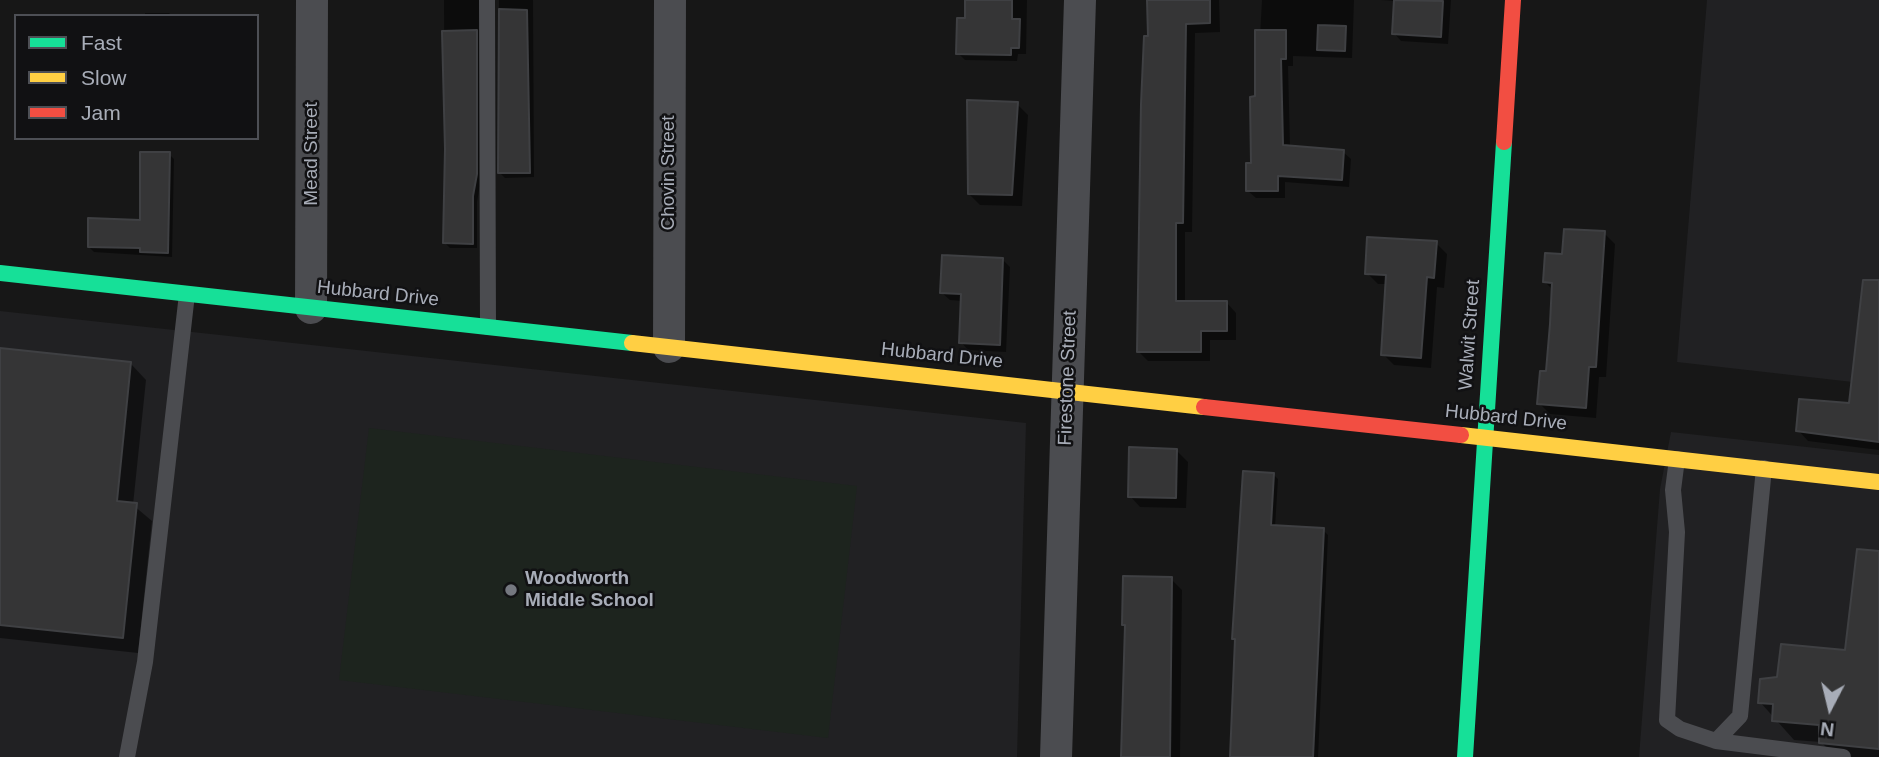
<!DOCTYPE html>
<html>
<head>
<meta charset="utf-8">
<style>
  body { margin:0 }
  #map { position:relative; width:1879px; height:757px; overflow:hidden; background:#171717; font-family:Arial,sans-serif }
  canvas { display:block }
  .legend { position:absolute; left:14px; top:14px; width:245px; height:126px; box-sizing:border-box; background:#111113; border:2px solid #4d4f55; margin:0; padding:9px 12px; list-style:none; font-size:21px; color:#a8adb8 }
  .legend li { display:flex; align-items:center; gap:14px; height:35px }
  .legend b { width:35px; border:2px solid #4d4f55 }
  .north { position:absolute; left:1795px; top:673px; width:70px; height:70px; -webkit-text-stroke:5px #111113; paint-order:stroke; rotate:187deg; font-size:19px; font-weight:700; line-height:28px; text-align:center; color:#a8adb8 }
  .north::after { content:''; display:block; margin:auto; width:24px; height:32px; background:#a8adb8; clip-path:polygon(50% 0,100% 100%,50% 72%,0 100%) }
</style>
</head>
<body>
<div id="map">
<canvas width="1879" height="757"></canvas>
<ul class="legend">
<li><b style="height:9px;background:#16e098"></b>Fast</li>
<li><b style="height:9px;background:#ffcf43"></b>Slow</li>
<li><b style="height:9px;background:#f24e42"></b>Jam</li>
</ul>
<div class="north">N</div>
</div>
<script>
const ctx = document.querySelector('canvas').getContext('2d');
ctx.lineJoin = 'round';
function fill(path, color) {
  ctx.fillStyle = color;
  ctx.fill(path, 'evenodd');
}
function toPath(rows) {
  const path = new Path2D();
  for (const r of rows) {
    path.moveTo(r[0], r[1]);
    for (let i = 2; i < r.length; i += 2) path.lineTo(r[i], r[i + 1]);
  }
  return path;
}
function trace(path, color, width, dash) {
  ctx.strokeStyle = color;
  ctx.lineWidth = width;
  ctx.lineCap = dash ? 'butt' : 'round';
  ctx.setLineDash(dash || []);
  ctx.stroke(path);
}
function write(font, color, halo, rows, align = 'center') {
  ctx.font = font + ' Arial,sans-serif';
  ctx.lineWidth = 5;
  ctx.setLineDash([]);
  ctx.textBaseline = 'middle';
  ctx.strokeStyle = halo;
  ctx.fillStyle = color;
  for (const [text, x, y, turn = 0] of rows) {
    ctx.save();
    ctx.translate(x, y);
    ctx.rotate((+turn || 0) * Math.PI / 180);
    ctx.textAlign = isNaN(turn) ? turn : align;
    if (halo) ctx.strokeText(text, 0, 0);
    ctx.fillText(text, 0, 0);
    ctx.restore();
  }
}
fill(toPath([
  [1707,0,1879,0,1879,385,1677,362],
  [0,311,1026,423,1017,757,0,757],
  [1671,432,1879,455,1879,757,1639,757,1660,489]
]), '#212123');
fill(toPath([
  [369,428,857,486,828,738,339,680]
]), '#1d241e');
fill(toPath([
  [444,0,483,0,481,179,477,202,477,248,450,248,445,243],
  [499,0,533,0,534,177,505,178,500,173],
  [967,0,1027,0,1026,54,1018,54,1017,61,965,60,958,53,967,20],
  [1155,0,1219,0,1220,32,1195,33,1192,232,1185,232,1185,303,1227,303,1236,313,1236,340,1210,340,1210,361,1148,361,1138,351,1150,38],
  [1262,0,1354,0,1352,58,1293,56,1293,66,1288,66,1290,147,1343,152,1351,159,1349,187,1285,182,1285,198,1256,198,1248,191,1253,165],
  [1381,0,1451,0,1448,44,1401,41,1394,33,1396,1],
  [145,13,169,13,172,16,145,16],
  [1017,104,1028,115,1022,206,980,205,969,194],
  [169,154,174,159,172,257,94,252,89,247,142,222],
  [1604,233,1615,244,1606,377,1599,377,1596,418,1550,414,1539,403,1548,373,1553,290,1545,282,1564,256],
  [1436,243,1447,254,1444,288,1437,287,1431,368,1394,365,1383,354,1387,284,1378,284,1367,273],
  [1003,260,1010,267,1006,352,968,350,961,342,963,301,950,300,942,293],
  [1879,320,1879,450,1808,441,1798,430,1851,405],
  [0,350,131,364,146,380,133,505,152,521,138,653,0,638],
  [1177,451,1188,462,1186,508,1140,507,1130,496],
  [1273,474,1278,479,1275,527,1323,530,1328,535,1318,757,1232,757],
  [1879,553,1879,757,1836,757,1821,742,1794,740,1760,702,1779,678,1847,652],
  [1171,579,1182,590,1180,757,1123,757,1127,628,1124,625]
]), '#0007');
const building = toPath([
  [965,0,1012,0,1012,19,1020,19,1019,48,1011,48,1011,55,956,54,957,18,965,18,965,0],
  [1147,0,1210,0,1210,23,1186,24,1183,223,1176,223,1176,301,1227,301,1227,331,1201,331,1201,352,1137,352,1141,104,1144,36,1148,36,1147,0],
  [1394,0,1443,1,1441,37,1392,34,1394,0],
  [499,9,527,10,530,173,498,173,499,9],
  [1318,25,1346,26,1345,51,1317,50,1318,25],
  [477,30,477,174,473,196,473,244,443,243,445,149,442,31,477,30],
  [1255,30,1286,30,1286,59,1281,59,1283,145,1344,150,1342,180,1278,176,1278,191,1246,191,1246,163,1251,163,1250,97,1255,96,1255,30],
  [967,100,1018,102,1012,195,968,194,967,100],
  [140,152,170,152,168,253,140,252,140,248,88,247,88,218,140,220,140,152],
  [1564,229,1605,231,1596,367,1589,367,1586,408,1537,404,1540,371,1546,371,1550,324,1552,283,1543,282,1545,253,1562,254,1564,229],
  [1367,237,1437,241,1434,278,1427,277,1421,358,1381,355,1386,275,1365,274,1367,237],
  [942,255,1003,258,1000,345,959,343,961,294,940,293,942,255],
  [1863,280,1879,280,1879,442,1796,431,1799,399,1849,403,1863,280],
  [0,348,131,362,117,501,137,503,123,638,0,625,0,348],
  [1129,447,1177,449,1176,498,1128,497,1129,447],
  [1243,471,1274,473,1271,525,1324,528,1313,757,1230,757,1235,639,1232,639,1243,471],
  [1857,549,1879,551,1879,749,1819,743,1819,725,1772,721,1773,704,1758,703,1760,679,1777,677,1781,644,1845,650,1857,549],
  [1123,576,1172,577,1170,757,1121,757,1125,625,1122,625,1123,576]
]);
fill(building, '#353536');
trace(building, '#3f4043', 2);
trace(toPath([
  [487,0,488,327],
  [1677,459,1673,490,1677,532,1667,720,1680,729,1716,741,1843,757],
  [1716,741,1740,716,1764,468],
  [127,757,145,662,187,294]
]), '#4b4c50', 16);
trace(toPath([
  [311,308,312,0],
  [669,347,670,0],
  [1056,757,1080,0]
]), '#4b4c50', 32);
trace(toPath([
  [0,273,632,343],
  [1465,757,1504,142]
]), '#16e098', 16);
trace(toPath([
  [632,343,1204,407],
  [1461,435,1879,482]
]), '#ffcf43', 16);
trace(toPath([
  [1504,142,1513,0],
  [1204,407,1461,435]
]), '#f24e42', 16);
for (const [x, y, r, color] of [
  [511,590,7,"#757880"]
]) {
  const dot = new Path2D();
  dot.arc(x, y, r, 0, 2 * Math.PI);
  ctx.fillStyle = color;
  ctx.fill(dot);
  trace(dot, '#111113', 2.5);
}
write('19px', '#a8adb8', '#111113', [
  ["Mead Street",312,154,-90],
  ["Chovin Street",669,173,-90],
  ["Hubbard Drive",378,294,6],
  ["Walwit Street",1470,335,-86],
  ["Hubbard Drive",942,356,6],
  ["Firestone Street",1068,378,-88],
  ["Hubbard Drive",1506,418,6]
]);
write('bold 19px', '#a8adb8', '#111113', [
  ["Woodworth",525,579],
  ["Middle School",525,601]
], 'left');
</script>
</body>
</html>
